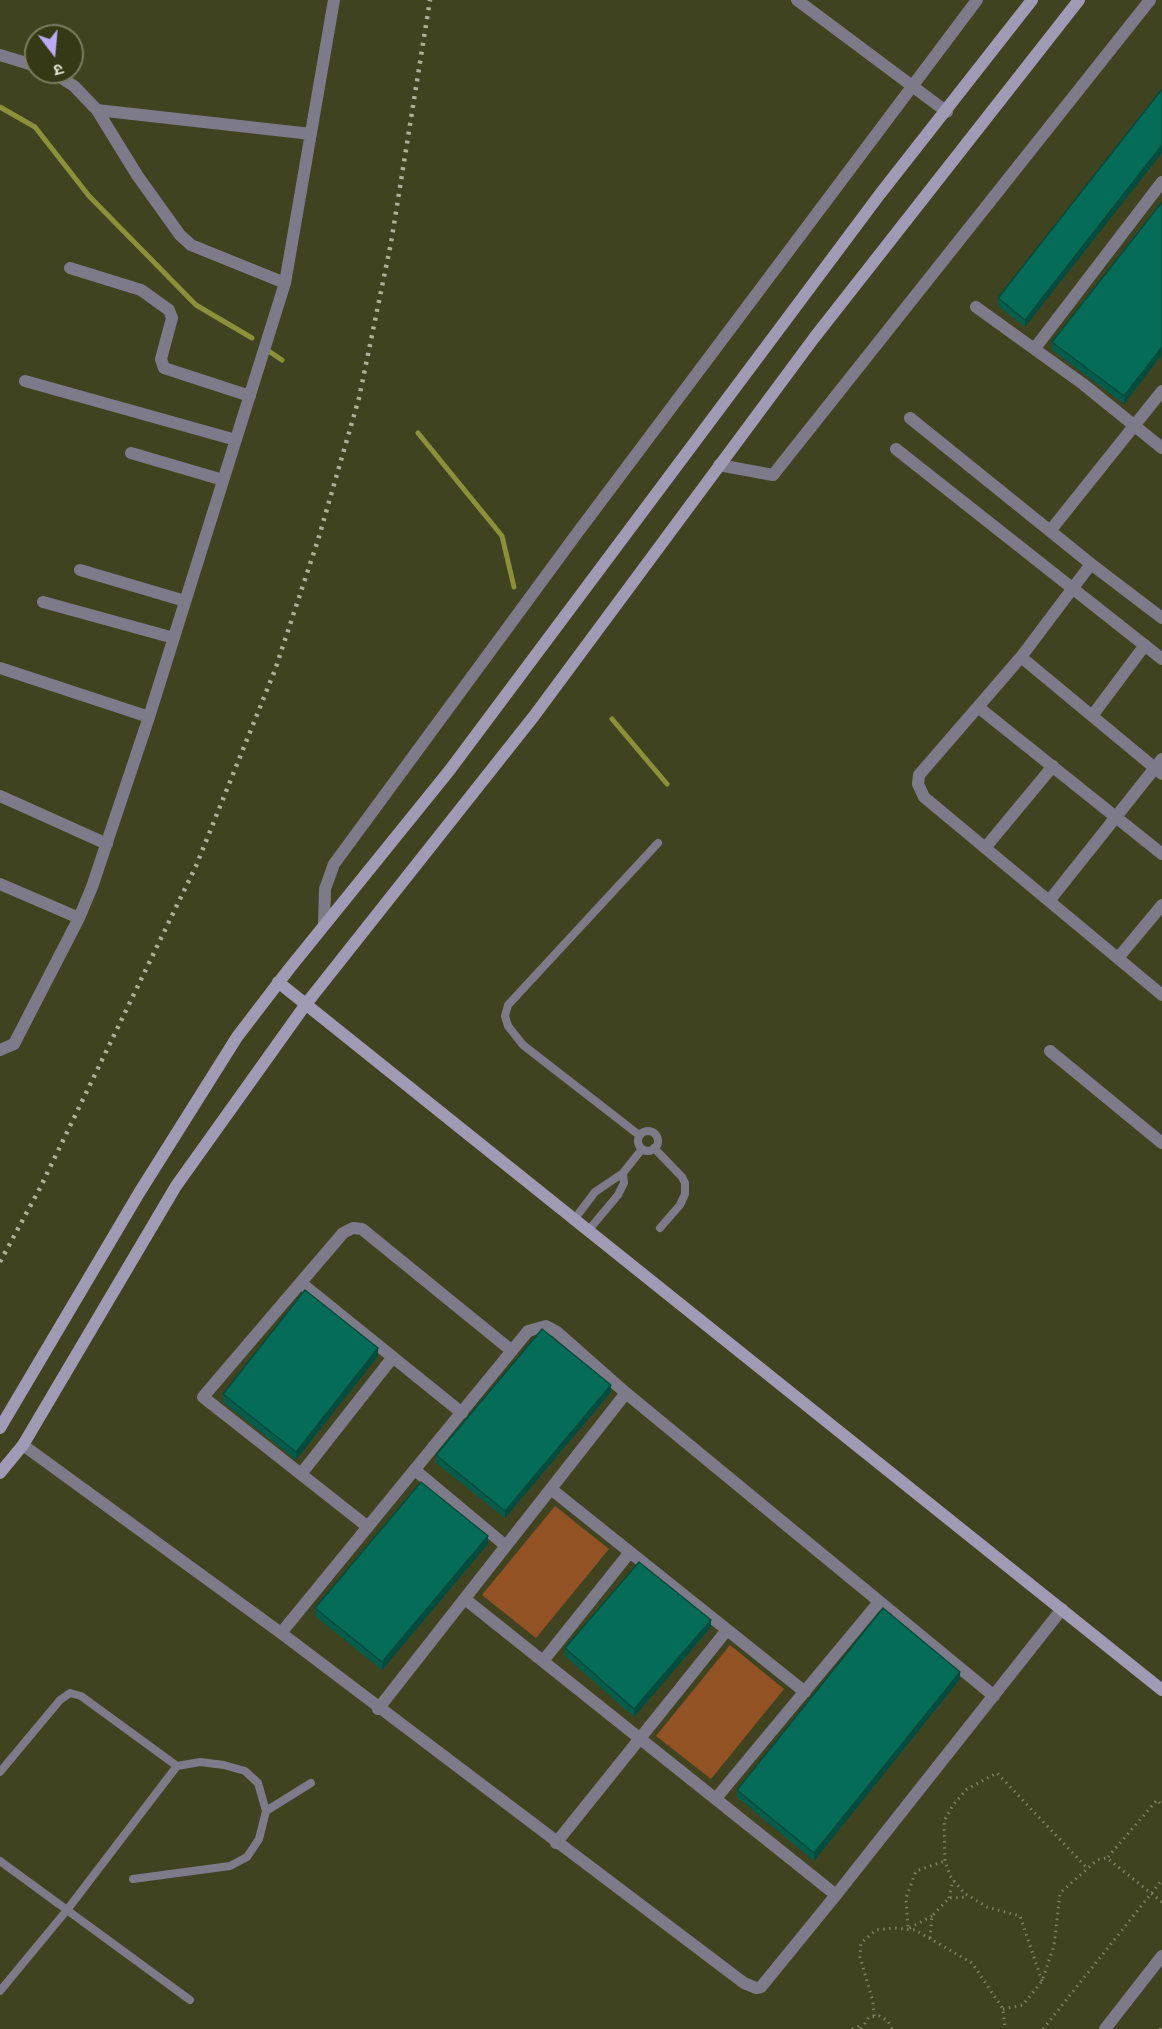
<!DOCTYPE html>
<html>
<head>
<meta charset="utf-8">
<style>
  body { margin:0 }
  #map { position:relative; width:1162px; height:2029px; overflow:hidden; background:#404320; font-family:Montserrat,"Noto Sans Devanagari",sans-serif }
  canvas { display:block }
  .north { position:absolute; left:24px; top:24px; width:60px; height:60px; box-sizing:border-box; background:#363916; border:2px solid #7a7d60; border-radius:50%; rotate:164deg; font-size:16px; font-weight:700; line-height:24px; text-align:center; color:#e0e2ce }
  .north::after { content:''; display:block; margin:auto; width:21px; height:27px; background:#baaaf6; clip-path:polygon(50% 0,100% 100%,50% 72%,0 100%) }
</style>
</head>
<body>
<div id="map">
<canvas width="1162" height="2029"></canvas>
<div class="north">उ</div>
</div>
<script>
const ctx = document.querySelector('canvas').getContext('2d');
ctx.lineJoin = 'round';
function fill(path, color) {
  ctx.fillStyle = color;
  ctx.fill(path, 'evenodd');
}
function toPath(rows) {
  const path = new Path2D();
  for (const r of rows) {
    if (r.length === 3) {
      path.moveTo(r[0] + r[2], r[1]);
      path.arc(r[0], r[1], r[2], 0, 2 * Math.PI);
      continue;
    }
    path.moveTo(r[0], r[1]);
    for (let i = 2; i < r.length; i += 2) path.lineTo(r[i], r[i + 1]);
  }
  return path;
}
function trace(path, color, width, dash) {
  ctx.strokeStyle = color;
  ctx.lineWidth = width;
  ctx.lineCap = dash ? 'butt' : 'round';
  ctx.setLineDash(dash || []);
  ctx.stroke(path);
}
fill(toPath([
  [555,1506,609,1549,536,1638,482,1595],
  [730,1645,784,1689,711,1779,656,1736]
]), '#925224');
trace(toPath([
  [0,107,35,127,89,196,196,305,252,338],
  [270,352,282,360],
  [418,433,502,536,514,587],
  [612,719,667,784]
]), '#8a9139', 5);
trace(toPath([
  [1108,1857,1157,1800,1162,1805],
  [949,1898,953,1880],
  [932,1916,908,1929,906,1898,916,1871,945,1861],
  [930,1938,932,1916,949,1898,968,1897],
  [1042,1981,1020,1916,987,1907,964,1893,950,1876,945,1861,944,1821,953,1805,967,1789,997,1773,1087,1868],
  [1003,2009,1023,2005,1042,1981,1054,1946,1060,1893,1097,1860,1107,1858,1162,1902],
  [874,2016,873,2002,860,1957,861,1943,876,1930,894,1928,915,1930,972,1963,1003,2009,1005,2029],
  [852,2029,862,2025],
  [861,2029,869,2017,879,2016,888,2021,892,2029],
  [1043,2029,1162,1880],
  [1160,2029,1162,2027]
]), '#7e8164', 3, [1.5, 4.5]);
trace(toPath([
  [648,1141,10],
  [639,1135,523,1045,508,1026,505,1016,508,1005,658,843],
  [654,1148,682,1177,685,1183,685,1194,680,1205,660,1228],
  [573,1221,595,1192,623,1173,642,1149],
  [587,1232,618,1195,624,1183,623,1173],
  [0,1772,60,1700,70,1693,81,1696,177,1766],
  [266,1811,311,1783],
  [0,1861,190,2000],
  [0,1991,67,1910,177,1766,200,1762,224,1765,245,1771,258,1783,266,1811,259,1839,247,1857,230,1866,133,1879]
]), '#7d7b8a', 8);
trace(toPath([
  [0,55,36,66],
  [52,72,74,86,97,110,137,175,180,235,191,245,285,283],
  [97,110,311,134],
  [70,268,141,290,169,310,172,318,161,359,164,368,250,396],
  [976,307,1083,384,1162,448],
  [1035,348,1162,182],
  [25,381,236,440],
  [910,418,1091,564,1162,618],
  [896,449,1162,659],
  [131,453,223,480],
  [719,465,773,475,1150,0],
  [1050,531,1162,391],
  [1091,564,1021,657,919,775,918,784,924,797,1162,995],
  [80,570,185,601],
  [43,602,174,638],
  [1021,657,1162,774],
  [0,668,149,717],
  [978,707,1162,854],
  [1092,716,1145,645],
  [0,796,107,844],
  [985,848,1053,766],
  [0,884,79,918],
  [1049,901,1162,759],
  [324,925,325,889,334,864,578,532,977,0],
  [1118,958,1162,905],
  [0,1050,14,1044,79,918,92,887,149,717,285,283,334,0],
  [1050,1051,1162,1143],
  [301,1283,462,1413],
  [23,1445,281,1633,744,1983,756,1988,761,1987,836,1895,1062,1609],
  [415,1470,506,1546],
  [301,1474,393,1357],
  [551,1489,805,1692],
  [368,1527,203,1397,343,1233,353,1228,362,1229,512,1351],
  [465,1599,836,1895],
  [281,1633,528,1331,546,1326,557,1332,626,1393,994,1696],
  [543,1661,630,1552],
  [378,1709,626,1393],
  [717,1797,879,1602],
  [556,1843,727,1630],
  [1105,2029,1162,1956]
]), '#7d7b8a', 12);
trace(toPath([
  [797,0,947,112]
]), '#7d7b8a', 12);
trace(toPath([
  [278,982,1162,1690],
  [0,1428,139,1193,237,1037,289,969,449,771,880,194,1032,0],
  [0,1473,23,1445,176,1186,306,1004,534,716,814,338,1079,0]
]), '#9f9bb4', 12);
trace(toPath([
  [0,1262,40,1188,196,866,275,670,318,540,359,398,391,243,430,0]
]), '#afb199', 4.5, [3, 6]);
fill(toPath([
  [1162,89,1025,327,998,306,998,298],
  [1162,202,1162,355,1124,404,1052,350,1052,342],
  [378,1356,296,1460,223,1402,223,1394],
  [611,1392,505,1518,436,1463,436,1455],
  [488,1544,382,1670,315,1616,315,1608],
  [711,1627,634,1717,565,1656,565,1648],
  [960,1679,814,1861,737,1797,737,1790]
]), '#045d4b');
fill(toPath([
  [1162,145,1162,153,1025,327,1025,320],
  [1162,347,1162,355,1124,404,1124,396],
  [378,1348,378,1356,296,1460,296,1452],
  [611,1385,611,1392,505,1518,505,1511],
  [488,1536,488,1544,382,1670,382,1662],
  [711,1620,711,1627,634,1717,634,1709],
  [960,1672,960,1679,814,1861,814,1853]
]), '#044c3d');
const building = toPath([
  [1162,89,1162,145,1025,320,998,298,1162,89],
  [1162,202,1162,347,1124,396,1052,342,1162,202],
  [305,1290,378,1348,296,1452,223,1394,305,1290],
  [542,1329,611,1385,505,1511,436,1455,542,1329],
  [421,1482,488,1536,382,1662,315,1608,421,1482],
  [639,1562,711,1620,634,1709,565,1648,639,1562],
  [883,1608,960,1672,814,1853,737,1790,883,1608]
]);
fill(building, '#056c57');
trace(building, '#044c3d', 1.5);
</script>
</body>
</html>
